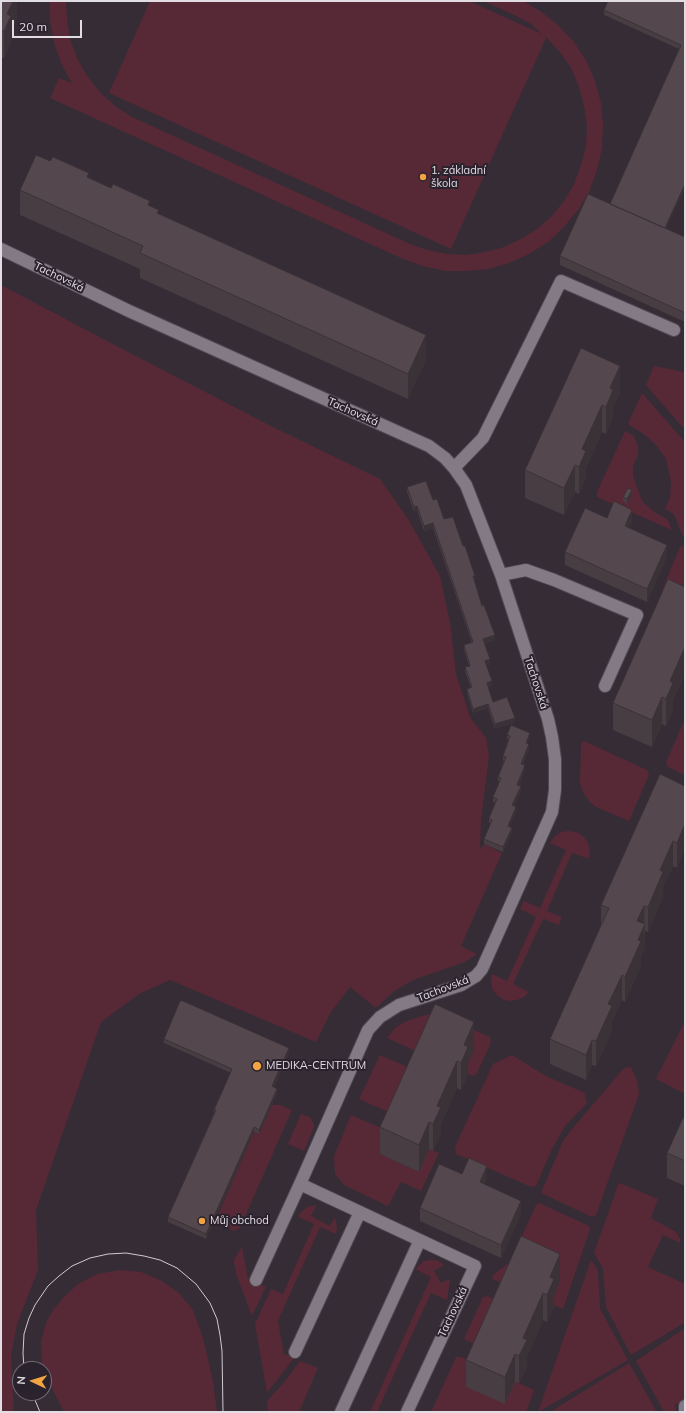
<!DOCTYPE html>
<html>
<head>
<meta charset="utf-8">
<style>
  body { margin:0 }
  #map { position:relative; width:686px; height:1413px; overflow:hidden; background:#352c36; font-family:Mulish,sans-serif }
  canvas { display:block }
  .frame { position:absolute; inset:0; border:2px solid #e2dce3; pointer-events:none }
  .north { position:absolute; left:12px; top:1361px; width:40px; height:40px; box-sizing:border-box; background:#2a222c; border:1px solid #746c75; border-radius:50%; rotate:274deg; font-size:11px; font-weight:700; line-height:16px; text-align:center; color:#e2dce3 }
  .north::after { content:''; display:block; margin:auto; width:14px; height:18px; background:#f3a442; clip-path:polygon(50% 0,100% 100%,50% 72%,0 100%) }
  .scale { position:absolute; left:12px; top:20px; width:70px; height:18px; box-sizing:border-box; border:2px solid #e2dce3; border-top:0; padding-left:5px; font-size:12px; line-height:14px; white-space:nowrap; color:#e2dce3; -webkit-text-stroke:3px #2a222c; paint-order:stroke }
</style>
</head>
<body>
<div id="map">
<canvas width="686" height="1413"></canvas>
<div class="frame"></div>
<div class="north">N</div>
<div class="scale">20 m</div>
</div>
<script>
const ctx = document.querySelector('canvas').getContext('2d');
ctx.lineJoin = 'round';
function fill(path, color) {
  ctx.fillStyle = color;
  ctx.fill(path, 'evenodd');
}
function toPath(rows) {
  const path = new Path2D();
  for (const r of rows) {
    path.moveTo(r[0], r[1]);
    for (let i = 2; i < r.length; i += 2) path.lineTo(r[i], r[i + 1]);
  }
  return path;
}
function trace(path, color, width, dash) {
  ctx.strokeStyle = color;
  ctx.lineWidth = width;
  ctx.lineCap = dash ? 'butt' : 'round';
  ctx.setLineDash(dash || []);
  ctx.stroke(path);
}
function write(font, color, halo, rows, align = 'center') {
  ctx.font = font + ' Mulish,sans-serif';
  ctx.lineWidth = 4;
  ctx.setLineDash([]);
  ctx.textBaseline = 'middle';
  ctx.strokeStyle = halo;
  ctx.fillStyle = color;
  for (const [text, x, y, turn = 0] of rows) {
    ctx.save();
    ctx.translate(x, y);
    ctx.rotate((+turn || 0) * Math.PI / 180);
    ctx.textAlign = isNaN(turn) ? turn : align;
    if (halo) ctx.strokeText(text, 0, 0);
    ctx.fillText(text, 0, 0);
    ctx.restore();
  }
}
fill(toPath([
  [50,1,66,1,67,19,70,39,77,58,87,76,100,92,115,106,132,117,410,244,428,250,447,254,466,255,485,252,504,247,521,239,537,229,552,216,564,201,574,184,581,165,586,146,587,126,584,106,579,87,571,68,560,52,543,34,546,38,451,249,109,93,150,1,469,1,542,34,531,24,514,15,484,1,523,1,540,11,558,25,573,41,586,60,595,81,601,103,603,125,602,148,597,170,589,192,578,210,564,227,548,242,529,254,509,263,488,269,467,271,445,271,423,266,403,259,50,98,59,78,72,83,62,65,54,43,50,20],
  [1,285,107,341,271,426,380,479,408,519,440,576,450,622,456,674,470,717,486,738,489,756,481,820,480,849,484,844,502,853,461,946,477,954,465,962,413,980,393,992,376,1008,350,987,331,1012,316,1042,170,980,139,994,101,1022,36,1210,38,1270,17,1324,11,1356,14,1412,1,1412],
  [654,366,685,372,685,430,646,385],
  [642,393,685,442,685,536,682,535,674,514,665,509,670,497,671,482,666,459,656,445,645,435,628,424],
  [625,431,634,436,638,446,638,455,633,465,633,476,642,501,653,511,668,520,672,530,597,497,597,492],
  [683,546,685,547,685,600,662,590,680,547],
  [685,719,685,775,668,767,666,762],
  [584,741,647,770,649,775,629,821,596,807,590,802,584,794,580,784,581,743],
  [569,831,576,832,583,836,588,843,590,851,589,859,572,853,547,911,562,917,559,925,543,919,513,984,529,992,524,997,517,1000,509,1001,502,999,496,994,492,988,491,981,492,974,507,981,536,917,520,909,524,901,540,908,566,850,550,843,555,836,561,832],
  [433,1014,441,1016,490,1037,491,1043,476,1075,472,1076,464,1072,474,1049,425,1055,387,1038,395,1028,404,1022,425,1015],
  [685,1021,685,1094,656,1079],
  [380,1055,417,1071,397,1116,359,1099],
  [512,1055,546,1076,585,1093,587,1103,565,1126,551,1151,536,1186,531,1187,456,1154,455,1147,493,1064],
  [631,1067,637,1081,639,1094,596,1215,592,1217,541,1193,563,1141,572,1129,624,1068],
  [272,1105,280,1105,292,1110,240,1228,234,1231,215,1222,254,1132,259,1134],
  [301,1114,310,1117,314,1124,314,1127,304,1151,288,1144],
  [351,1115,390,1132,380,1154,419,1172,429,1149,439,1153,421,1191,401,1182,388,1206,344,1185,335,1174,334,1156],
  [620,1183,658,1199,651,1218,676,1232,680,1239,680,1243,663,1235,648,1267,685,1284,685,1320,684,1323,631,1355,606,1307,603,1269,594,1253,618,1185],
  [539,1203,589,1226,590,1229,563,1309,492,1279,493,1275,510,1262,536,1205],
  [317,1205,311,1216,330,1226,335,1217,337,1228,336,1234,320,1227,278,1321,284,1354,294,1358,267,1393,255,1324,271,1289,283,1294,314,1224,298,1217,299,1214,307,1207],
  [242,1247,248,1279,266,1287,252,1316,237,1276,234,1263,234,1259],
  [431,1260,436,1260,442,1263,443,1266,434,1271,441,1283,450,1279,447,1300,431,1293,377,1412,370,1412,431,1277,415,1269,424,1261],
  [591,1260,598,1270,600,1309,628,1360,538,1412],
  [120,1270,141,1272,162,1281,179,1293,193,1310,203,1338,213,1381,217,1412,64,1412,63,1410,46,1377,42,1362,41,1342,46,1323,53,1310,63,1298,78,1284,97,1274],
  [487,1296,503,1303,483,1348,464,1339,483,1297],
  [685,1328,685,1403,675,1404,676,1412,664,1412,636,1361],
  [456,1357,461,1357,534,1390,526,1412,431,1412],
  [300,1361,318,1368,299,1412,268,1412,267,1401,285,1381],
  [629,1363,657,1412,550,1412]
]), '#572936');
const minor = toPath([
  [1,249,129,311,429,446,445,458,454,468,466,485,501,575,548,719,552,737,555,759,555,790,552,812,482,969,476,976,461,985,399,1005,380,1017,368,1030,300,1184,475,1266,407,1412],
  [454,468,483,438,561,281,674,330],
  [501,575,526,570,554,580,637,615,605,686],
  [256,1280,300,1184],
  [295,1352,360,1212],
  [685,1406,685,1412],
  [341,1412,420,1240]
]);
trace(minor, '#4f4851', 14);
trace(minor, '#847a86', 12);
trace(toPath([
  [24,1369,23,1353,24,1334,29,1318,35,1305,48,1286,59,1276,72,1266,90,1258,108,1254,126,1253,144,1256,160,1260,177,1268,196,1284,210,1303,217,1319,220,1335,222,1351,223,1412],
  [32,1393,40,1412]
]), '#d0cad1', 1);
fill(toPath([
  [1,1,17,1,17,18,11,32,11,43,4,58,1,58],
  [685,1,667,229,685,237,685,322,560,265,560,256,610,204,679,49,604,15,604,10],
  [89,178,150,206,159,214,426,360,408,399,140,278,140,269,20,215,20,190],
  [581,348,620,393,613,407,613,417,606,434,602,432,586,468,586,478,579,494,575,492,564,515,525,498,525,470],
  [407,487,433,500,444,519,463,546,475,580,474,580,482,606,495,640,485,643,490,664,486,665,492,685,488,687,493,702,515,722,495,729,488,708,473,713,467,693,467,689,471,688,465,672,465,667,469,666,464,650,464,645,472,643,433,528,424,531,417,510,414,512,407,492],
  [632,494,627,504,623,501,623,497],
  [607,518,632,522,629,528,667,557,647,602,565,565,565,552],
  [685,587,685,674,673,700,673,710,666,726,662,724,652,747,613,730,613,703],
  [507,735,530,737,527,743,529,749,523,764,525,770,519,785,521,791,514,806,516,811,509,827,512,832,503,852,484,844,484,839,491,823,489,823,489,818,495,803,493,802,493,797,500,782,498,781,498,777,504,761,503,760,503,756,509,740,507,739],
  [685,786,677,868,673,866,663,887,663,897,648,932,645,931,645,949,641,956,641,966,625,1002,622,1000,615,1015,612,1021,612,1031,596,1066,592,1065,586,1080,550,1064,550,1039,601,925,601,905],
  [474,1022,474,1049,468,1063,468,1074,461,1090,457,1088,441,1124,441,1134,433,1151,429,1149,419,1172,380,1154,380,1127],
  [164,1039,289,1053,274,1087,277,1093,259,1134,254,1132,206,1239,168,1222,168,1217,214,1113,214,1110,231,1073,164,1043],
  [685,1118,685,1186,667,1178,667,1153],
  [462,1174,487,1179,484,1184,521,1214,501,1258,420,1221,420,1208],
  [521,1236,560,1281,554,1296,554,1306,547,1322,543,1320,527,1357,527,1367,519,1383,515,1382,505,1404,466,1387,466,1360]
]), '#483d43');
fill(toPath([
  [13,1,17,1,17,18,11,32,11,43,4,58,4,31,7,14],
  [685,184,685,188,663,236,663,232],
  [426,335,426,360,408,399,408,374],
  [620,366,620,393,613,407,613,417,606,434,606,407,610,388],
  [602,405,602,432,586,468,586,478,579,494,579,467,582,449],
  [575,465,575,492,564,515,564,488],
  [632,490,632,494,627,504,627,499],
  [417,506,417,510,414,512,414,507],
  [632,510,632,522,625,539,625,526],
  [433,523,433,528,424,531,424,526],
  [667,545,667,557,647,602,647,589],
  [495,635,495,640,483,643,483,639],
  [685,647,685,674,673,700,673,710,666,726,666,699,670,681],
  [490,659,490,664,485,665,485,661],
  [492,681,492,685,487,687,487,683],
  [662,697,662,724,652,747,652,720],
  [488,704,488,708,473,713,473,709],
  [515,718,515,722,495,729,495,724],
  [530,733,530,737,526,747,526,743],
  [529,744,529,749,521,768,521,764],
  [525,765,525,770,517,789,517,785],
  [521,786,521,791,512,810,512,805],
  [516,807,516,811,508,831,508,826],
  [685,824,685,849,677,868,677,843],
  [512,828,512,832,503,852,503,847],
  [673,841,673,866,663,887,663,897,648,932,648,907,660,870],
  [644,906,645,949,641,956,641,966,625,1002,625,977,637,921],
  [622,975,622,1000,612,1021,612,1031,596,1066,596,1041,608,1004],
  [474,1022,474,1049,468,1063,468,1074,461,1090,461,1063,464,1045],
  [592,1040,592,1065,586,1080,586,1055],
  [289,1048,289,1053,272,1091,272,1086],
  [457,1061,457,1088,441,1124,441,1134,433,1151,433,1124,437,1106],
  [277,1089,277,1093,259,1134,259,1130],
  [429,1122,429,1149,419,1172,419,1145],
  [254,1127,254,1132,206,1239,206,1234],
  [487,1166,487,1179,480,1195,480,1182],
  [521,1201,521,1214,501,1258,501,1245],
  [560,1254,560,1281,554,1296,554,1306,547,1322,547,1295,550,1277],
  [543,1293,543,1320,527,1357,527,1367,519,1383,519,1356,523,1338],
  [515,1354,515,1382,505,1404,505,1377]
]), '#3b3237');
const building = toPath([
  [1,1,13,1,7,14,11,16,4,31,1,31,1,1],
  [608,1,685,1,685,184,665,228,610,204,681,45,604,10,608,1],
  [36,155,50,161,53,157,89,173,87,177,111,188,113,184,150,201,148,205,159,210,157,213,426,335,408,374,140,253,143,246,20,190,36,155],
  [588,194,685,237,685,313,560,256,588,194],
  [581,348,620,366,610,388,613,390,606,407,602,405,582,449,586,451,579,467,575,465,564,488,525,470,581,348],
  [426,481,433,500,437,499,444,519,453,517,463,546,465,546,475,576,473,576,482,606,484,605,495,635,483,639,490,659,485,661,492,681,487,683,493,702,507,697,515,718,495,724,488,704,473,709,467,689,472,687,465,667,470,666,464,645,473,642,433,523,424,526,417,506,414,507,407,487,426,481],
  [628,488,632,490,627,499,623,497,628,488],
  [614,501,632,510,625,526,667,545,647,589,565,552,585,508,607,518,614,501],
  [668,579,685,587,685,647,670,681,673,683,666,699,662,697,652,720,613,703,668,579],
  [511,725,530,733,526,743,529,744,521,764,525,765,517,785,521,786,512,805,516,807,508,826,512,828,503,847,484,839,492,820,489,818,497,799,493,797,501,778,498,777,506,757,503,756,510,736,507,735,511,725],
  [660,774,685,786,685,824,677,843,673,841,660,870,663,872,648,907,644,906,637,921,645,924,638,940,641,941,625,977,622,975,615,990,608,1004,612,1006,596,1041,592,1040,586,1055,550,1039,609,908,601,905,660,774],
  [180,1001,183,1001,289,1048,272,1086,277,1089,259,1130,254,1127,206,1234,168,1217,216,1110,214,1110,232,1069,164,1039,180,1001],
  [435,1004,474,1022,464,1045,468,1047,461,1063,457,1061,437,1106,441,1107,433,1124,429,1122,419,1145,380,1127,435,1004],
  [683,1118,685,1118,685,1161,667,1153,683,1118],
  [469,1158,487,1166,480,1182,521,1201,501,1245,420,1208,439,1164,462,1174,469,1158],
  [521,1236,560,1254,550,1277,554,1279,547,1295,543,1293,523,1338,527,1340,519,1356,515,1354,505,1377,466,1360,521,1236]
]);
fill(building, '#54474e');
trace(building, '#3b3237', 1);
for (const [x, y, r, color] of [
  [423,177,4,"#f3a442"],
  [257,1066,5,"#f3a442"],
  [202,1221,4,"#f3a442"]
]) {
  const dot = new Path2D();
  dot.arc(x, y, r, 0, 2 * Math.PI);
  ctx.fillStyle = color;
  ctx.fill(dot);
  trace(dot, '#2a222c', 1.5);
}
write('11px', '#e2dce3', '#2a222c', [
  ["1. základní",431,171],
  ["škola",431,184],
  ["MEDIKA-CENTRUM",266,1066],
  ["Můj obchod",210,1221]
], 'left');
write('11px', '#e2dce3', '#2a222c', [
  ["Tachovská",59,277,26],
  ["Tachovská",353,412,24],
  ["Tachovská",536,683,72],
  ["Tachovská",443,989,-21],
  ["Tachovská",453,1312,-65]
]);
</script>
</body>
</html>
